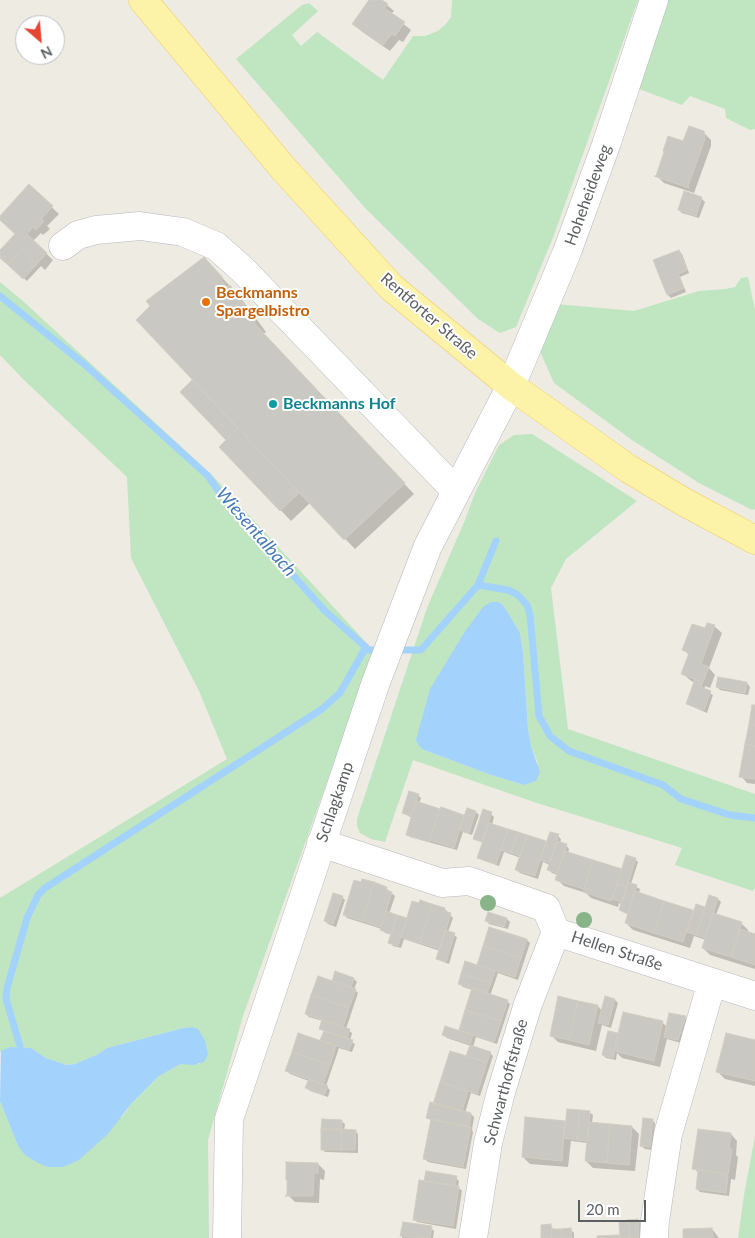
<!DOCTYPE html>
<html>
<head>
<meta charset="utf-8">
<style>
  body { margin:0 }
  #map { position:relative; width:755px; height:1238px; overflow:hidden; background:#eeebe3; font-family:Lato,sans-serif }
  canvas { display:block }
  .north { position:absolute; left:15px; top:15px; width:50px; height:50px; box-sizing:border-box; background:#fff; border:1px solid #bdbfc1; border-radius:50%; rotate:153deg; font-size:14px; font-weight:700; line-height:20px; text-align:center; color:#5b5e63 }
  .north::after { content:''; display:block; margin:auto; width:18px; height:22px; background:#e64530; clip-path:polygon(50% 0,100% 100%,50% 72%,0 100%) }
  .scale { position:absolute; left:578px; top:1200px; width:68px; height:22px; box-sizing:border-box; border:2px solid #5b5e63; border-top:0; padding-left:6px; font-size:15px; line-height:18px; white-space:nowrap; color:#5b5e63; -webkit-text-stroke:4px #fff; paint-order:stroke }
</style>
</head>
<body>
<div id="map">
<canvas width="755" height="1238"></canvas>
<div class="north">N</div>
<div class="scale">20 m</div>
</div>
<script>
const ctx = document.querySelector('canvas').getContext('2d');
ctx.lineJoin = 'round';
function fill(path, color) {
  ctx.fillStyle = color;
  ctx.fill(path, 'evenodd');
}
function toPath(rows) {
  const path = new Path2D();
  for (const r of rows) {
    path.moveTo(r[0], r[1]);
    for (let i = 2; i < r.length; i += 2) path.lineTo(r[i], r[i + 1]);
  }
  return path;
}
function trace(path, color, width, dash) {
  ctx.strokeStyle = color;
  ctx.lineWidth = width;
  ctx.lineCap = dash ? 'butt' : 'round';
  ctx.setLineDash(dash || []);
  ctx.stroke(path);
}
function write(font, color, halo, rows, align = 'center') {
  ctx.font = font + ' Lato,sans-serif';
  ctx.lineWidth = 4;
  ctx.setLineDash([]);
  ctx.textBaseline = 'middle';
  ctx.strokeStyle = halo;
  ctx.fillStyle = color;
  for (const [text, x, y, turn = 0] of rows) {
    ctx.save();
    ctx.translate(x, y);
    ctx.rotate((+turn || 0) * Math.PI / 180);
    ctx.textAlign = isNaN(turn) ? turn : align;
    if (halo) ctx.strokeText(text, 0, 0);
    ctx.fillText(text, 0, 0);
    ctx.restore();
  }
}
fill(toPath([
  [452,0,638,0,554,235,516,327,500,333,478,319,366,209,236,59,302,5,309,3,318,11,292,35,301,46,317,32,383,80,413,36,425,36,438,31,446,24,451,17],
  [666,0,755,0,755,129,750,130,726,118,725,109,690,96,682,105,639,89],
  [748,277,755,310,755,509,752,510,699,483,632,440,554,383,539,349,556,304,634,311,699,291,726,289,735,287,741,278],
  [0,282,24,302,212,475,374,651,243,1016,208,1140,209,1238,0,1238,0,1101,18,1146,122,1117,131,1104,159,1076,181,1064,200,1064,192,1027,183,1028,107,1048,98,1054,75,1064,67,1065,46,1058,31,1048,10,1047,0,1052,0,898,227,759,199,691,131,558,127,477,24,380,0,355],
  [532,434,637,501,566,559,551,588,568,729,755,794,755,888,753,891,675,865,682,848,534,802,413,760,385,842,371,839,360,833,357,826,357,819,427,608,465,520,475,493,499,445,514,435],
  [499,602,504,606,520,633,523,652,528,729,531,746,538,763,524,785,491,775,424,750],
  [755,1136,755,1238,738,1238,744,1195]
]), '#bfe5c1');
fill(toPath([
  [491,602,499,602,504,606,520,633,523,652,528,729,531,746,540,772,536,781,524,785,491,775,424,750,419,746,416,740,430,689,464,633,483,607],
  [192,1027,198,1029,205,1041,208,1054,204,1062,193,1065,181,1064,159,1076,131,1104,108,1134,79,1160,63,1167,48,1167,38,1163,25,1155,18,1146,0,1101,1,1051,10,1047,31,1048,46,1058,67,1065,75,1064,98,1054,107,1048,183,1028]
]), '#a3d3fd');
fill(toPath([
  [371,0,380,0,387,5,394,11,391,14,411,30,403,42,399,40,390,51,361,31,354,24],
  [704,133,711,140,711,146,694,193,664,183,657,176,666,152],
  [29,186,59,214,47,226,50,229,43,235,41,233,33,241,53,260,45,270,41,266,27,281,0,256,0,252,17,234,0,217],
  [685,193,702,199,705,202,699,218,682,213,679,210],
  [679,251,682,254,689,273,680,277,686,292,671,298,668,295],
  [214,269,240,297,266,332,263,334,414,494,355,549,310,503,291,521,221,447,228,440,182,392,194,380],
  [708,624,715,627,722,633,709,668,715,675,710,688,705,686,704,690,713,695,707,713,691,706,688,703,695,683,690,680,683,674,689,655,684,650,705,630],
  [747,683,750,687,748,695,720,690,717,687],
  [755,707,755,784,747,783,741,776],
  [418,795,421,798,419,804,465,816,476,812,479,815,472,835,463,832,457,850,410,837,407,834,412,818,403,813],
  [491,814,494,817,492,825,547,843,558,836,561,839,560,844,566,845,569,849,568,853,622,871,635,859,638,862,631,884,640,889,639,893,694,913,697,905,706,908,718,899,721,902,716,915,741,923,748,930,748,933,755,935,755,969,710,955,703,948,706,940,694,936,690,948,633,930,626,923,629,915,620,910,622,904,619,903,618,907,591,898,586,893,564,886,557,879,558,875,552,873,549,870,550,865,543,862,538,879,520,873,517,870,521,858,504,852,499,866,482,860,479,857,483,843,475,838],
  [386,888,395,896,389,914,408,920,421,902,445,909,453,918,448,932,457,937,449,964,441,961,438,958,440,951,404,939,401,948,393,946,390,942,392,935,385,933,382,929,347,918,344,914],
  [342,897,345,900,336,927,328,924,325,921],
  [507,919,510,922,508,929,489,924,486,920],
  [490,928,527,940,530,943,518,980,498,973,490,996,507,1001,510,1004,497,1044,476,1037,473,1047,490,1053,493,1056,480,1096,471,1093,465,1113,471,1114,474,1117,472,1130,473,1132,466,1169,428,1162,425,1159,432,1121,427,1118,434,1105,467,1057,471,1046,447,1038,443,1035,460,1032,473,990,463,987,460,984,477,966],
  [354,979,357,982,354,989,358,993,346,1029,352,1033,350,1041,355,1044,352,1052,339,1048,326,1086,330,1090,328,1097,310,1091,307,1088,309,1081,290,1074,287,1071,321,1042,325,1032,320,1028,323,1021,309,1017,306,1014,333,982],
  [615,1000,618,1003,611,1028,602,1025,596,1051,558,1042,551,1035,598,1006,602,1011],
  [685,1018,688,1021,681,1043,667,1039,660,1067,622,1058,617,1053,616,1060,606,1058,603,1055,609,1032,619,1035,662,1022,667,1027],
  [755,1041,755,1086,725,1079,718,1072],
  [589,1112,593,1115,592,1123,632,1127,639,1134,635,1171,593,1168,586,1161,588,1143,571,1141,568,1167,530,1164,523,1157,565,1122,566,1123],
  [652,1120,655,1123,653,1150,645,1149,641,1146],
  [341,1121,345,1124,344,1131,355,1131,358,1134,358,1153,325,1152,322,1149],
  [731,1134,737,1141,736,1155,738,1157,735,1180,731,1179,729,1196,700,1192,697,1189,699,1174,694,1168],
  [318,1164,325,1171,324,1180,320,1179,319,1203,295,1202,288,1195],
  [456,1178,459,1181,458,1187,462,1191,456,1229,417,1222,414,1219],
  [638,1221,641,1224,642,1238,621,1238],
  [404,1223,431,1228,434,1231,433,1238,402,1238],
  [550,1225,554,1230,571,1230,574,1233,574,1238,542,1238],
  [712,1229,719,1238,684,1238]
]), '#0003');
trace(toPath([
  [0,296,84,364,208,476,217,489,246,519,260,538,324,610,369,650,381,650],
  [478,585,508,590,518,595,527,605,530,615,539,716,550,736,569,751,663,785,681,799,730,815,755,818],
  [394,650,421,650,478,585,496,541],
  [20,1046,6,999,7,988,27,918,38,895,45,888,322,709,340,693,366,647]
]), '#a3d3fd', 7);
const building = toPath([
  [369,0,382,0,388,4,384,8,405,22,395,36,392,34,383,45,352,24,369,0],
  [689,126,704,131,705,139,688,186,689,188,654,176,656,176,664,152,663,151,668,136,683,141,689,126],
  [29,184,53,206,41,219,44,221,36,230,33,227,27,234,47,253,37,264,22,250,8,265,0,258,0,250,15,234,0,220,0,216,29,184],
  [684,191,702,197,696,216,678,210,684,191],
  [22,250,37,264,23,279,8,265,22,250],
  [679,250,687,270,678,274,684,288,667,295,653,260,679,250],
  [204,257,223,278,221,280,227,287,230,285,256,321,254,323,405,483,344,540,136,320,150,306,146,301,204,257],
  [192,380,238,428,226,440,180,392,192,380],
  [238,428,299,493,280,511,219,447,238,428],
  [707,623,715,625,701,664,709,667,703,682,681,674,689,653,682,650,692,624,705,628,707,623],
  [718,677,747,682,745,693,716,687,718,677],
  [695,679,703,682,701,687,711,691,704,710,686,704,695,679],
  [752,705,755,705,755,725,749,724,752,705],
  [749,724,755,725,755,746,745,744,749,724],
  [745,744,755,746,755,779,739,777,745,744],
  [409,791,419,794,411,816,402,813,409,791],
  [416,801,440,809,429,842,406,835,416,801],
  [441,807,464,815,454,848,430,840,441,807],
  [467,808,476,811,469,833,459,830,467,808],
  [483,809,492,812,482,842,473,839,483,809],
  [489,823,508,829,496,864,477,858,489,823],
  [508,829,518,832,511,853,501,850,508,829],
  [518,832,527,835,520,856,511,853,518,832],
  [550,832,559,834,550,863,540,860,550,832],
  [527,835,546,841,535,876,515,870,527,835],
  [557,841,567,844,557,873,547,870,557,841],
  [565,851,593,860,584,889,555,880,565,851],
  [626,855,636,858,627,887,617,884,626,855],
  [593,860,622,869,611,901,583,892,593,860],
  [362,879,374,882,362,921,343,915,354,880,361,882,362,879],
  [374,882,387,887,386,890,392,892,381,927,362,921,374,882],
  [628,882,637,885,628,914,619,910,628,882],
  [617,884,627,887,622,902,612,899,617,884],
  [635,891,664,901,654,933,625,923,635,891],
  [333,893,343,896,333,924,324,921,333,893],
  [709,895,718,898,705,938,696,935,709,895],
  [420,900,432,904,420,943,401,937,412,901,419,903,420,900],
  [664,901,693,910,683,942,654,933,664,901],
  [432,904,445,908,444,911,451,913,440,949,420,943,432,904],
  [696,904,705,907,696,935,687,932,696,904],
  [386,911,397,915,391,934,380,930,386,911],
  [488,912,507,918,504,927,485,921,488,912],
  [713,913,742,922,731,957,702,948,713,913],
  [397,915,407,918,398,946,388,943,397,915],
  [489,927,527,939,521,958,483,946,489,927],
  [740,929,755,934,755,965,731,957,740,929],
  [445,930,455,933,446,962,436,959,445,930],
  [483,946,521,958,515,977,477,965,483,946],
  [465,961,495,971,491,983,461,974,465,961],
  [335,971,354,978,351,987,332,981,335,971],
  [461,974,491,983,487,993,458,984,461,974],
  [318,976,356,989,349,1008,311,995,318,976],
  [472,988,508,1000,501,1021,465,1010,472,988],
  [311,995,349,1008,343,1027,305,1014,311,995],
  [558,996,578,1001,569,1040,550,1036,558,996],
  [605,996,615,999,608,1025,598,1023,605,996],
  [578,1001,598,1005,589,1045,569,1040,578,1001],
  [465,1010,501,1021,494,1042,459,1030,465,1010],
  [623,1012,663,1021,654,1061,614,1051,623,1012],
  [669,1013,686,1016,678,1040,664,1037,669,1013],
  [322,1020,350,1029,347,1038,319,1029,322,1020],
  [445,1026,473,1035,470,1044,442,1035,445,1026],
  [324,1031,353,1040,349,1050,320,1040,324,1031],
  [608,1031,618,1033,613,1058,602,1055,608,1031],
  [298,1033,336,1046,330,1065,292,1052,298,1033],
  [726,1033,755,1040,755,1081,716,1072,726,1033],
  [470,1045,491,1052,487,1062,466,1056,470,1045],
  [450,1051,487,1062,477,1094,440,1082,450,1051],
  [292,1052,330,1065,323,1084,285,1071,292,1052],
  [309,1079,328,1086,324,1095,305,1088,309,1079],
  [440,1082,468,1091,462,1111,433,1104,440,1082],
  [430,1102,471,1113,469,1127,426,1118,430,1102],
  [567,1109,580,1110,577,1140,564,1138,567,1109],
  [580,1110,590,1111,587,1141,577,1140,580,1110],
  [525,1117,565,1121,562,1161,522,1157,525,1117],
  [643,1118,653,1119,650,1147,640,1146,643,1118],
  [322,1119,342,1120,342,1129,321,1129,322,1119],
  [431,1119,471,1127,463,1167,423,1159,431,1119],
  [589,1122,610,1124,607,1163,585,1161,589,1122],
  [610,1124,632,1126,629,1165,607,1163,610,1124],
  [321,1129,342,1129,341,1150,321,1150,321,1129],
  [342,1129,356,1130,355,1150,341,1150,342,1129],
  [698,1129,731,1133,729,1149,732,1149,728,1174,692,1169,698,1129],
  [286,1162,318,1163,318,1173,314,1173,313,1196,285,1196,287,1195,287,1180,286,1180,286,1162],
  [698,1170,728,1174,726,1193,696,1189,698,1170],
  [426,1171,457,1176,455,1186,424,1181,426,1171],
  [419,1180,459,1186,453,1226,413,1220,419,1180],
  [638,1219,639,1238,629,1238,628,1220,638,1219],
  [628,1220,629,1238,620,1238,619,1221,628,1220],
  [403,1222,432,1226,430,1238,400,1236,403,1222],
  [551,1224,552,1238,541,1238,541,1225,551,1224],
  [571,1228,572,1238,562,1238,561,1229,571,1228],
  [712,1228,713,1238,683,1238,683,1229,712,1228],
  [551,1229,561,1229,562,1238,552,1238,551,1229],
  [619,1235,620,1238,597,1238,597,1236,619,1235]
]);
fill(building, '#cac8c2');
trace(building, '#d2cdc1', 1);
const minor = toPath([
  [63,246,78,235,96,230,140,226,183,232,216,246,243,270,456,491],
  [321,843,442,883,469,881,546,908,556,932,755,996],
  [227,1238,229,1119,376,682,428,546,511,386,567,252,606,145,654,0],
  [473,1238,488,1143,501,1092,528,1004,556,932],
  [654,1238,655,1221,668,1134,712,982]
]);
const major = toPath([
  [143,0,283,168,391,287,511,386,629,469,684,502,755,540]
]);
trace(minor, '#b5b8bd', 29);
trace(major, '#efca5b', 29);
trace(minor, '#fff', 28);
trace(major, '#fdf3a8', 28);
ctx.fillStyle = '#89b388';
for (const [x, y] of [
  [488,903],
  [584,920]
]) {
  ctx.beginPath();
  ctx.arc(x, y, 8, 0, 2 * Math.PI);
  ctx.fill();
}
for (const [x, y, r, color] of [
  [206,302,5,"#e8710a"],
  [273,404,5,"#0f9aa8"]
]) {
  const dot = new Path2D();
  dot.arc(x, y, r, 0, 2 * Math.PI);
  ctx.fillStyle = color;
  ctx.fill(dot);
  trace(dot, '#fff', 2);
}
write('16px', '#5b5e63', '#fff', [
  ["Hoheheideweg",588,195,-70],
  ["Rentforter Straße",429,316,41],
  ["Schlagkamp",335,802,-71],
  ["Hellen Straße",617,951,18],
  ["Schwarthoffstraße",506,1082,-75]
]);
write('bold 16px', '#c56008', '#fff', [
  ["Beckmanns",216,293],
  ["Spargelbistro",216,311]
], 'left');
write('bold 16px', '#0d838f', '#fff', [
  ["Beckmanns Hof",283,404]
], 'left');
write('italic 18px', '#4378b8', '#fff', [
  ["Wiesentalbach",256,532,49]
]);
</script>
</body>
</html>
